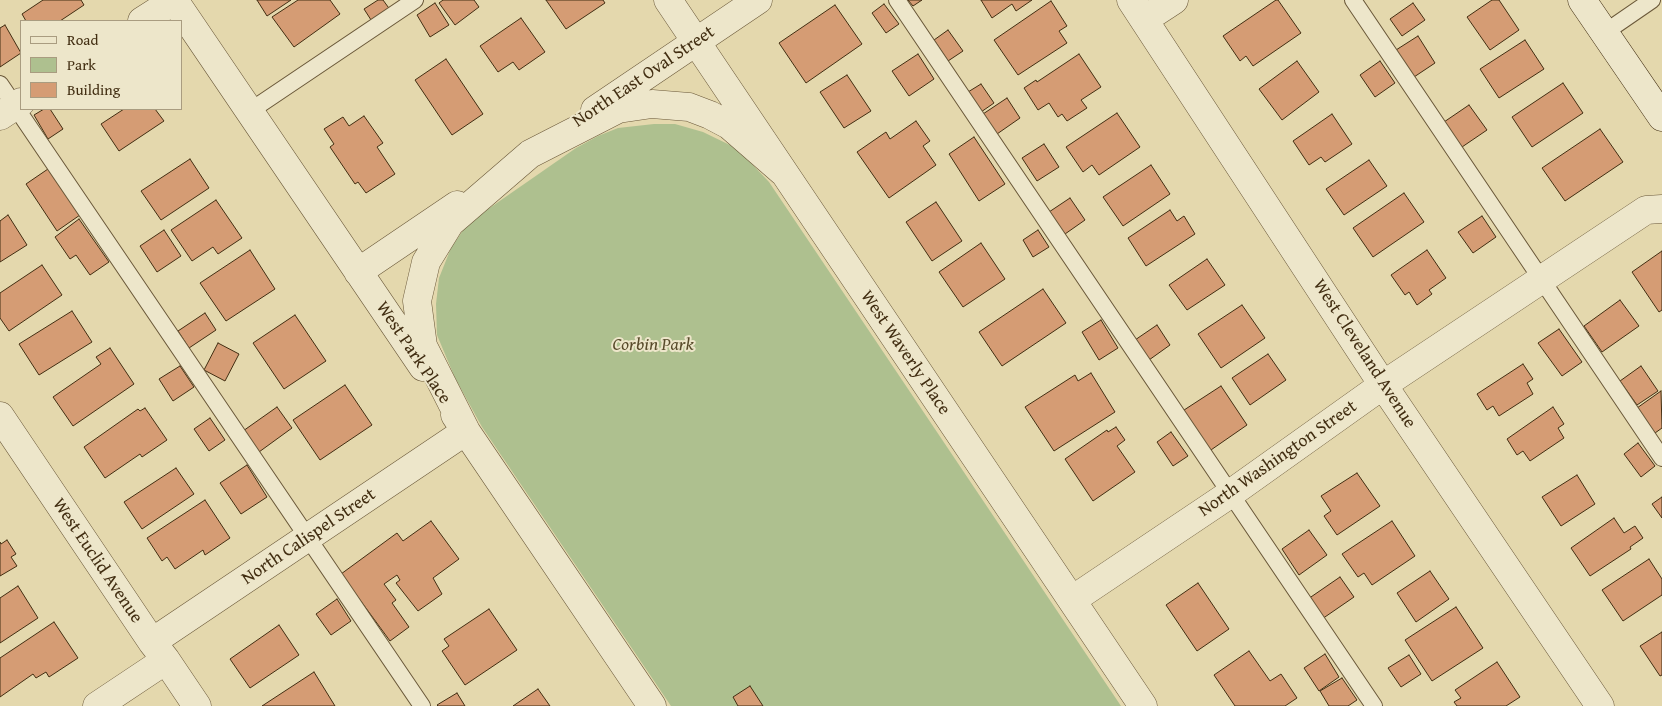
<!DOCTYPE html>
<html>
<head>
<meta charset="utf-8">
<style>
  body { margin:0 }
  #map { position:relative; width:1662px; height:706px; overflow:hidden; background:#e4d8ad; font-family:"Gentium Book Plus",serif }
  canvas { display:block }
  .legend { position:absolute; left:20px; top:20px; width:162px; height:90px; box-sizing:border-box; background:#ede6ca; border:1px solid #a99c80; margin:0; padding:6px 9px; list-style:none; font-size:15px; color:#422e12 }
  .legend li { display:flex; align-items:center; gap:10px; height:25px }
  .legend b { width:25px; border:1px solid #a99c80 }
</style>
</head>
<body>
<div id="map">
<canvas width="1662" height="706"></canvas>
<ul class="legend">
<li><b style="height:6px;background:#ede6ca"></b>Road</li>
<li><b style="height:14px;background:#aec08f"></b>Park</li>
<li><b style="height:14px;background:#d59c74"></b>Building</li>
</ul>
</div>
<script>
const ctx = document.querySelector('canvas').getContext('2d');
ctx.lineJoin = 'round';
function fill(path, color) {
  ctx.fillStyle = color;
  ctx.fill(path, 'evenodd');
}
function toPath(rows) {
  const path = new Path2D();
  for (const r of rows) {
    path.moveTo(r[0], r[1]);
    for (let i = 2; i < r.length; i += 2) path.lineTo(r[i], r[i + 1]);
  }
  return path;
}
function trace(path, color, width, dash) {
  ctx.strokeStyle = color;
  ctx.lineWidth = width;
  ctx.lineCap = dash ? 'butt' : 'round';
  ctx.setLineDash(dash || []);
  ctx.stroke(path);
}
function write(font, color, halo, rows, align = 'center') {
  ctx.font = font + ' "Gentium Book Plus",serif';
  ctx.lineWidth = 4;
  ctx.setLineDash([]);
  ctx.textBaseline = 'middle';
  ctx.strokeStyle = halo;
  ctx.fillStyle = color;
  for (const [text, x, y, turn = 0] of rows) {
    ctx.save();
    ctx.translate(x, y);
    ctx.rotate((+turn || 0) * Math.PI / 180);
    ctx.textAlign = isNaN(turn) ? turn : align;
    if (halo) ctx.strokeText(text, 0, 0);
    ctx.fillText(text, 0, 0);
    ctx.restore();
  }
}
fill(toPath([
  [654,124,675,124,703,132,734,147,751,163,769,182,1121,706,671,706,482,427,455,378,437,335,436,304,439,278,451,248,468,223,576,148,598,136,618,128]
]), '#aec08f');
const building = toPath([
  [43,0,81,0,84,5,60,21,26,21,22,14,43,0],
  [257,0,291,0,267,16,257,0],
  [298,0,330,0,340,14,294,47,272,17,298,0],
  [378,0,383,0,391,11,373,23,364,9,378,0],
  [443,0,474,0,479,7,455,25,439,3,443,0],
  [546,0,603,0,605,3,566,29,546,0],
  [908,0,922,0,913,6,908,0],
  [981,0,1032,0,1016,11,1012,4,992,18,981,0],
  [1276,0,1278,0,1301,33,1253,66,1246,56,1240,61,1223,36,1276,0],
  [1492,0,1499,0,1519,30,1490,50,1467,17,1492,0],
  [1051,1,1067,26,1059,31,1067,43,1018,75,994,40,1051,1],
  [435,3,449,25,430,37,417,15,435,3],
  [1413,3,1425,20,1402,36,1390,19,1413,3],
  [884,4,899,24,886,33,872,13,884,4],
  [835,5,862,44,806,83,779,43,835,5],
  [521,18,545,52,519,70,513,62,498,72,480,46,521,18],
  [5,25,21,53,0,67,0,28,5,25],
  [948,30,963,51,948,61,934,40,948,30],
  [1418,36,1435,63,1414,77,1396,50,1418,36],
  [1525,40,1544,69,1499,98,1480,69,1525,40],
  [918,54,934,79,909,96,892,71,918,54],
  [1079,54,1101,87,1081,100,1087,108,1067,121,1062,114,1058,117,1049,103,1038,110,1024,88,1036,80,1037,82,1079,54],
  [446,59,483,114,452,135,415,80,446,59],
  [1297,61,1319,92,1282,120,1259,89,1297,61],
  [1380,61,1395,83,1375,97,1360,75,1380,61],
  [847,75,871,111,844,128,820,92,847,75],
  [1563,83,1583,113,1532,147,1512,117,1563,83],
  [981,84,994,103,981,112,968,92,981,84],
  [1007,98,1020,118,997,134,983,114,1007,98],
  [1469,105,1487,130,1462,147,1444,122,1469,105],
  [44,109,50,109,63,129,48,139,34,115,44,109],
  [124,109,155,109,164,121,119,151,101,124,124,109],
  [1117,113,1140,147,1099,175,1092,165,1083,172,1066,147,1117,113],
  [1332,114,1352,144,1325,162,1321,157,1309,165,1293,141,1332,114],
  [364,116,383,143,377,147,395,174,366,193,358,182,355,184,330,147,334,144,324,129,343,117,349,126,364,116],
  [916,121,930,141,923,146,936,165,889,198,857,152,886,132,890,139,916,121],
  [1600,129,1623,162,1565,201,1542,168,1600,129],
  [974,137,1005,184,979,201,949,154,974,137],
  [1044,144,1059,167,1037,181,1022,158,1044,144],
  [190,159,209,188,161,220,141,191,190,159],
  [1369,160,1387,186,1344,215,1326,189,1369,160],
  [1151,165,1170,194,1123,226,1103,197,1151,165],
  [48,169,80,215,57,231,26,184,48,169],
  [1404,193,1424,222,1373,257,1353,228,1404,193],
  [1070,198,1085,220,1065,234,1049,212,1070,198],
  [216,200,242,238,218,254,213,247,192,261,171,230,216,200],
  [936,202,962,241,932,261,906,222,936,202],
  [1170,210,1177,221,1184,216,1195,234,1146,266,1128,238,1170,210],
  [8,215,27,245,0,262,0,221,8,215],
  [1482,216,1496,237,1473,253,1458,232,1482,216],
  [79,219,109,262,90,275,76,255,70,259,55,237,79,219],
  [164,230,181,256,157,272,140,246,164,230],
  [1038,230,1049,247,1033,257,1023,240,1038,230],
  [981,243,1005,279,963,307,939,272,981,243],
  [250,250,275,289,226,321,200,283,250,250],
  [1427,250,1446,278,1429,290,1432,294,1417,305,1409,292,1405,295,1391,275,1427,250],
  [1662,251,1662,310,1659,312,1632,272,1662,251],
  [1207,259,1225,285,1187,310,1169,285,1207,259],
  [42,265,62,295,9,331,0,318,0,293,42,265],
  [1043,289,1066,323,1002,366,979,332,1043,289],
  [1620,300,1639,326,1602,352,1584,326,1620,300],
  [1242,305,1265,338,1221,368,1198,334,1242,305],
  [72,311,92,342,39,375,19,344,72,311],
  [205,313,216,330,189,348,178,331,205,313],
  [295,315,326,361,284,389,253,343,295,315],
  [1101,320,1118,348,1099,360,1082,332,1101,320],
  [1157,325,1170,345,1149,360,1135,340,1157,325],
  [1559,329,1582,362,1562,376,1538,343,1559,329],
  [218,343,239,354,225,381,204,370,218,343],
  [110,348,134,384,73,426,53,397,101,364,96,357,110,348],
  [1268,354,1286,380,1250,405,1232,378,1268,354],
  [1523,364,1533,379,1527,383,1533,394,1499,416,1493,406,1487,410,1477,394,1523,364],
  [180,366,194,387,173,401,159,379,180,366],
  [1641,366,1658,391,1637,405,1620,381,1641,366],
  [1091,373,1115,412,1054,451,1025,407,1075,375,1078,381,1091,373],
  [345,385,372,425,320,460,293,420,345,385],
  [1221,386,1247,425,1208,452,1181,412,1221,386],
  [1661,391,1662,428,1655,433,1637,408,1661,391],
  [277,407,292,428,259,452,243,431,277,407],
  [1553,407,1564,424,1558,428,1564,438,1530,461,1523,451,1517,455,1507,439,1553,407],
  [145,408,167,440,142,457,140,454,105,478,84,447,138,409,140,411,145,408],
  [210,418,225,440,209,451,194,429,210,418],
  [1116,427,1125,440,1117,446,1135,472,1093,501,1065,459,1107,430,1108,432,1116,427],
  [1171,432,1188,456,1173,466,1157,442,1171,432],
  [1638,443,1655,466,1641,477,1624,454,1638,443],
  [247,465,267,497,241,514,220,483,247,465],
  [176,468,194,494,142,529,124,502,176,468],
  [1357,473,1380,506,1337,535,1324,516,1331,511,1321,496,1357,473],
  [1577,475,1595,504,1561,526,1542,497,1577,475],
  [1662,497,1662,518,1652,504,1662,497],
  [205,500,230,538,205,555,203,550,175,569,167,557,162,561,147,538,205,500],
  [1614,518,1624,533,1635,526,1643,538,1630,547,1631,549,1590,576,1571,548,1614,518],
  [431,521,459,559,433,578,442,594,418,611,396,583,400,580,397,575,384,584,396,600,392,603,409,627,390,641,341,574,397,533,403,541,431,521],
  [1392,521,1415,556,1372,585,1364,573,1358,577,1342,554,1392,521],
  [1309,530,1327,555,1299,575,1282,549,1309,530],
  [7,540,16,554,11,557,17,566,0,576,0,542,1,544,7,540],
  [1649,559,1662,579,1662,595,1623,621,1602,590,1649,559],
  [1430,571,1449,599,1416,622,1397,593,1430,571],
  [1340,577,1354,597,1322,619,1308,599,1340,577],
  [1198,583,1229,629,1197,651,1166,605,1198,583],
  [18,586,38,618,0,643,0,598,18,586],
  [337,599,351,621,331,635,316,614,337,599],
  [1456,607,1483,648,1432,681,1405,640,1456,607],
  [489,609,517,650,465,685,442,651,449,646,444,639,489,609],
  [54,622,78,658,49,677,46,672,36,678,33,674,0,697,0,658,54,622],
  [279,625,299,655,250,688,230,659,279,625],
  [1662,632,1662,675,1660,676,1640,646,1662,632],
  [1249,651,1270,681,1281,674,1297,698,1285,706,1235,706,1214,675,1249,651],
  [1325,654,1339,677,1319,691,1304,668,1325,654],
  [1409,655,1421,674,1401,687,1388,668,1409,655],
  [1497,662,1520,697,1506,706,1457,706,1454,702,1461,698,1455,690,1497,662],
  [314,672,335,706,262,706,314,672],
  [1342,678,1357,700,1348,706,1329,706,1320,691,1342,678],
  [750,686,763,706,738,706,733,697,750,686],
  [538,689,550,706,513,706,538,689],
  [457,693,465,706,438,706,437,705,457,693]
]);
fill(building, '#d59c74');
trace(building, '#422e12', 1);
const service = toPath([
  [897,0,1374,706],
  [1353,0,1662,458],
  [1604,33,1652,0],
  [0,84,422,706],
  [250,111,415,0]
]);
const minor = toPath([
  [174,0,423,367],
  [668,0,1143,706],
  [1131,0,1383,385,1600,706],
  [1145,19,1174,0],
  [142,21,175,0],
  [595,110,758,0],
  [0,116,21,102],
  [358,272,457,205],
  [455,415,652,706],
  [0,416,152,642,166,660,197,706],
  [1072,600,1230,494,1383,385,1646,210,1662,209],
  [152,642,466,431,423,346,417,301,426,262,450,223,530,154,618,109,652,104,689,107,710,115,729,125,783,172],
  [97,706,166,660]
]);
const secondary = toPath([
  [1582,0,1662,117]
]);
trace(service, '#6a5839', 18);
trace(minor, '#6a5839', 29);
trace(secondary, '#422e12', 29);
trace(service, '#ede6ca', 16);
trace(minor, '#ede6ca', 28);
trace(secondary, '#ede6ca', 28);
write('18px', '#422e12', '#ede6ca', [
  ["North East Oval Street",644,77,-34],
  ["West Park Place",413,353,56],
  ["West Waverly Place",905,353,56],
  ["West Cleveland Avenue",1364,354,57],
  ["North Washington Street",1278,459,-35],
  ["North Calispel Street",309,537,-34],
  ["West Euclid Avenue",97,561,56]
]);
write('italic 18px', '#584b2b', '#ede6ca', [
  ["Corbin Park",653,345]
]);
</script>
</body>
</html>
